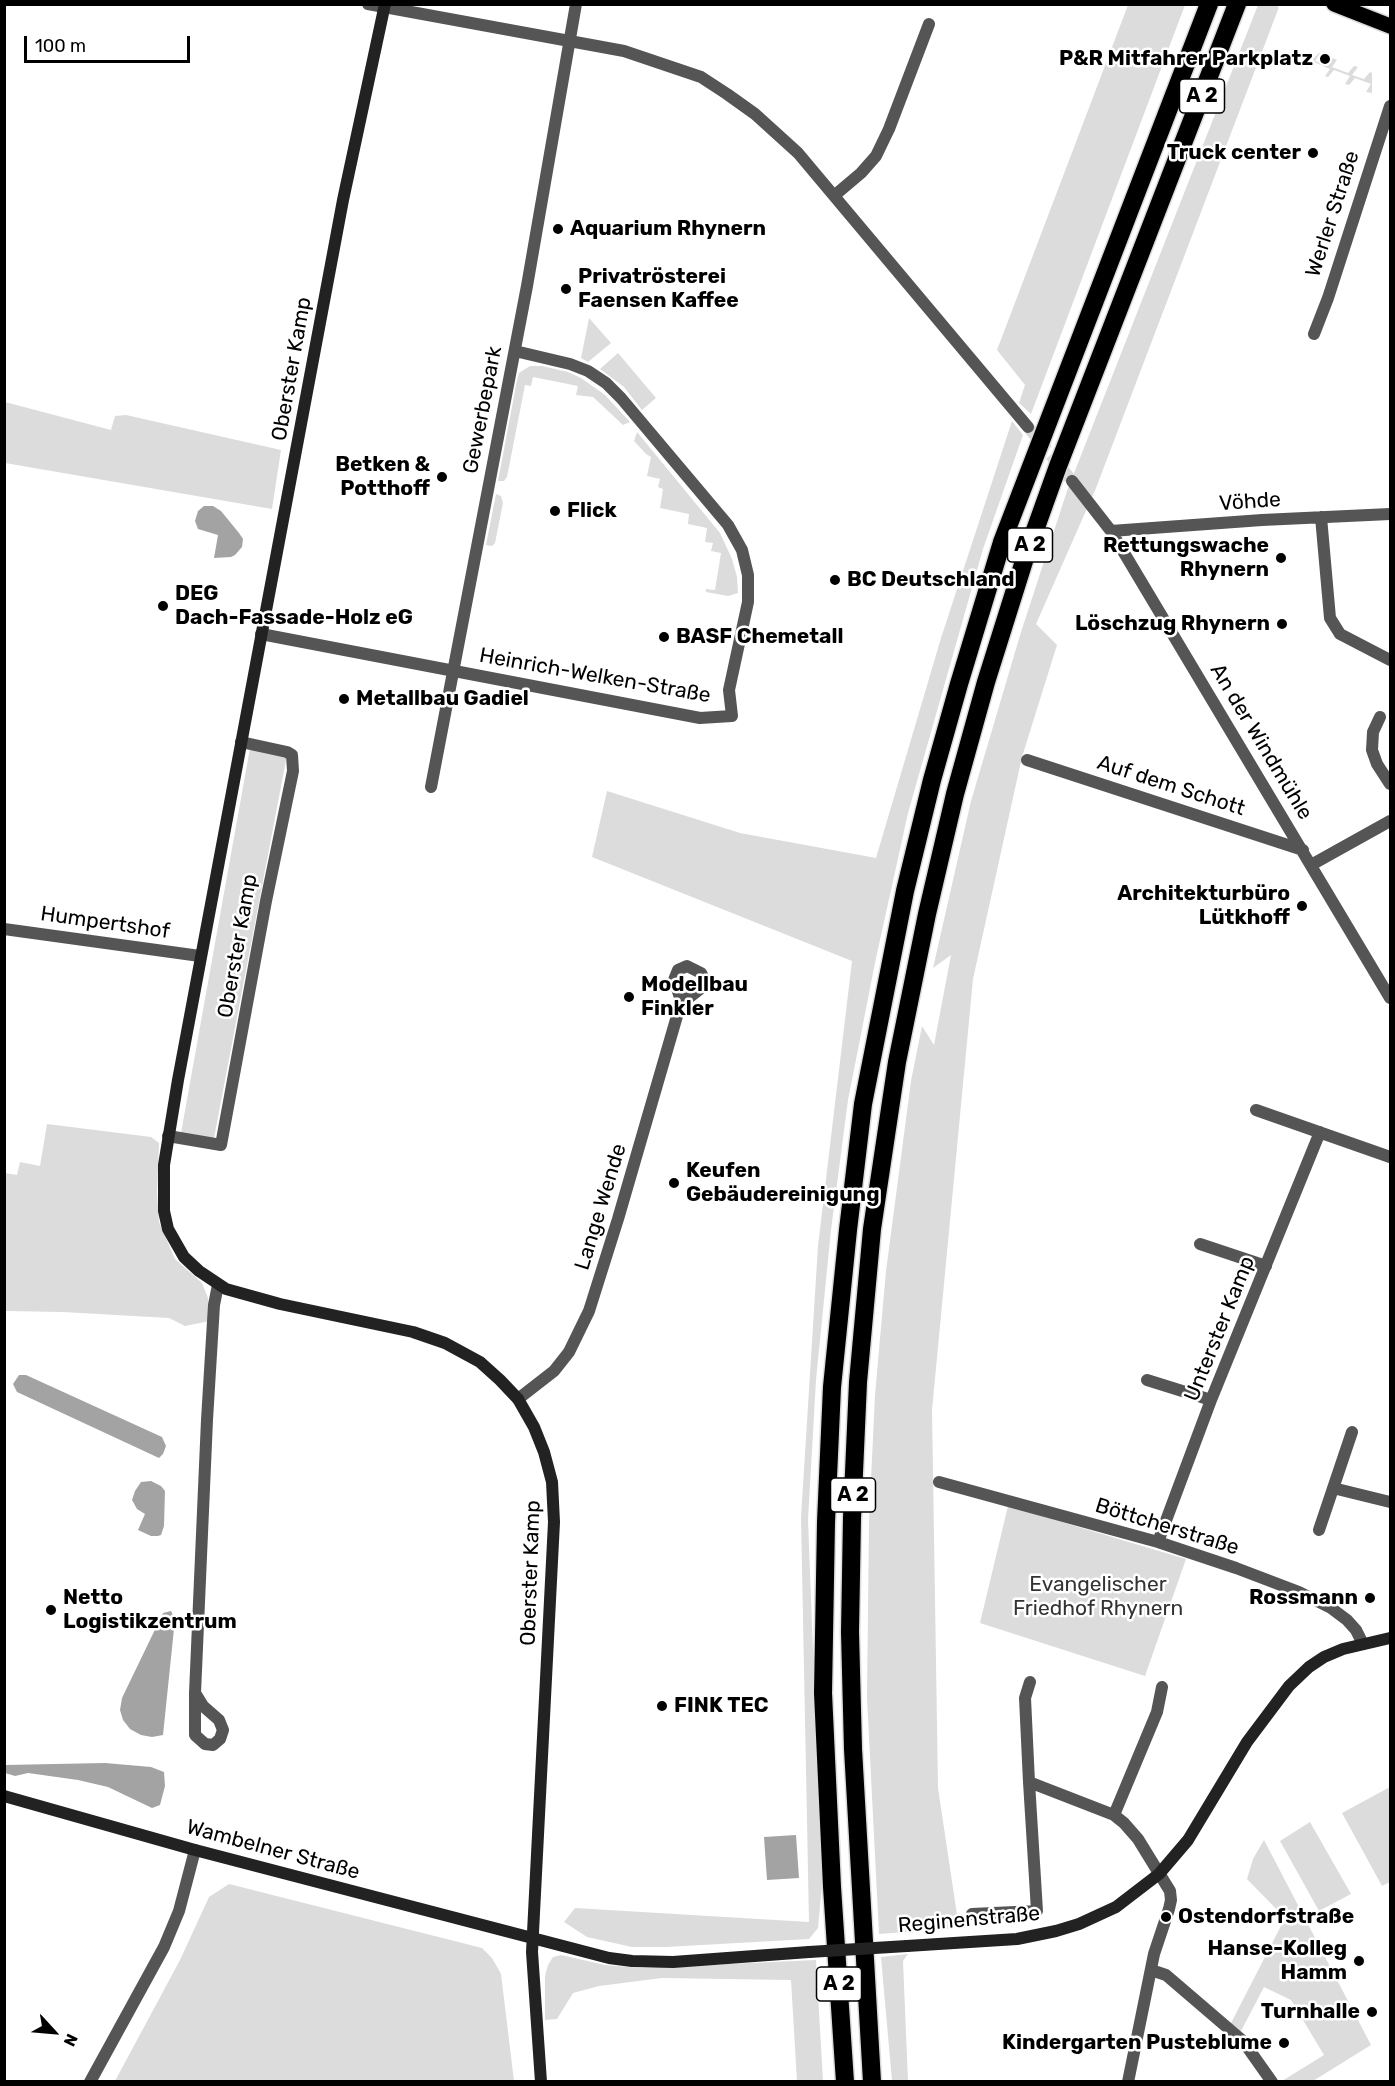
<!DOCTYPE html>
<html>
<head>
<meta charset="utf-8">
<style>
  body { margin:0 }
  #map { position:relative; width:1395px; height:2086px; overflow:hidden; background:#fff; font-family:Rubik,sans-serif }
  canvas { display:block }
  .frame { position:absolute; inset:0; border:6px solid #000; pointer-events:none }
  .north { position:absolute; left:24px; top:2002px; width:60px; height:60px; -webkit-text-stroke:4px #fff; paint-order:stroke; rotate:116deg; font-size:16px; font-weight:700; line-height:24px; text-align:center; color:#000 }
  .north::after { content:''; display:block; margin:auto; width:21px; height:27px; background:#000; clip-path:polygon(50% 0,100% 100%,50% 72%,0 100%) }
  .scale { position:absolute; left:24px; top:36px; width:166px; height:27px; box-sizing:border-box; border:3px solid #000; border-top:0; padding-left:8px; font-size:18px; line-height:21px; white-space:nowrap; color:#000; -webkit-text-stroke:4px #fff; paint-order:stroke }
</style>
</head>
<body>
<div id="map">
<canvas width="1395" height="2086"></canvas>
<div class="frame"></div>
<div class="north">N</div>
<div class="scale">100 m</div>
</div>
<script>
const ctx = document.querySelector('canvas').getContext('2d');
ctx.lineJoin = 'round';
function fill(path, color) {
  ctx.fillStyle = color;
  ctx.fill(path, 'evenodd');
}
function toPath(rows) {
  const path = new Path2D();
  for (const r of rows) {
    path.moveTo(r[0], r[1]);
    for (let i = 2; i < r.length; i += 2) path.lineTo(r[i], r[i + 1]);
  }
  return path;
}
function trace(path, color, width, dash) {
  ctx.strokeStyle = color;
  ctx.lineWidth = width;
  ctx.lineCap = dash ? 'butt' : 'round';
  ctx.setLineDash(dash || []);
  ctx.stroke(path);
}
function write(font, color, halo, rows, align = 'center') {
  ctx.font = font + ' Rubik,sans-serif';
  ctx.lineWidth = 5;
  ctx.setLineDash([]);
  ctx.textBaseline = 'middle';
  ctx.strokeStyle = halo;
  ctx.fillStyle = color;
  for (const [text, x, y, turn = 0] of rows) {
    ctx.save();
    ctx.translate(x, y);
    ctx.rotate((+turn || 0) * Math.PI / 180);
    ctx.textAlign = isNaN(turn) ? turn : align;
    if (halo) ctx.strokeText(text, 0, 0);
    ctx.fillText(text, 0, 0);
    ctx.restore();
  }
}
fill(toPath([
  [1128,5,1185,5,1031,414,1019,403,1025,385,997,350],
  [1258,5,1274,5,1279,7,1096,488,1036,624,1057,645,1022,757,973,979,932,1410,938,1788,959,1928,879,1934,867,1698,869,1522,875,1395,886,1271,911,1081,922,1026,934,1045,951,955,933,968,971,801,1021,632,1067,491],
  [1319,53,1320,53,1315,61,1328,66,1333,58,1337,60,1332,67,1348,73,1354,66,1358,67,1352,75,1364,79,1370,72,1372,73,1372,93,1366,92,1371,84,1355,78,1349,85,1345,84,1350,76,1334,70,1328,77,1325,76,1330,69,1314,62,1307,69,1306,66],
  [589,318,611,343,588,362,581,358],
  [618,353,656,398,642,410,624,387,600,369],
  [530,366,542,366,568,372,581,378,605,395,630,422,623,425,593,397,576,395,578,386,533,377,531,386,525,385,507,477,504,481,498,481,517,380,519,373],
  [5,402,111,430,115,416,126,415,281,450,272,509,5,463],
  [1012,421,1023,435,983,549,908,813,876,958,848,1100,831,1230,816,1380,808,1520,822,1884,818,1928,809,1939,666,1947,632,1947,587,1937,564,1922,575,1908,809,1922,801,1517,818,1246,852,961,592,857,607,791,740,833,876,858,941,638],
  [637,432,720,533,732,559,737,577,738,593,728,596,706,592,706,589,715,590,721,553,711,551,713,543,705,542,707,528,688,524,689,514,660,508,663,489,658,487,660,479,647,476,651,457,646,454,634,441],
  [496,494,501,496,503,503,495,543,492,546,486,545],
  [250,748,287,755,214,1138,181,1133],
  [47,1124,151,1137,159,1143,157,1193,159,1222,175,1259,202,1283,208,1298,210,1321,185,1326,169,1318,63,1312,5,1311,5,1173,17,1175,20,1162,40,1166],
  [1008,1506,1186,1559,1145,1676,980,1623],
  [1390,1787,1390,1882,1382,1886,1342,1813],
  [1310,1822,1351,1894,1319,1911,1280,1841],
  [1264,1840,1371,2045,1313,2081,1282,2081,1324,2055,1291,2000,1264,1987,1241,2031,1231,2023,1285,1918,1247,1879,1253,1859],
  [229,1884,482,1948,492,1958,501,1974,514,2081,115,2081,180,1960,209,1897],
  [908,1954,903,1961,908,2081,892,2081,881,1957],
  [561,1955,605,1965,641,1968,816,1960,823,2081,797,2081,791,1980,662,1978,599,1986,573,1993,557,2019,545,2020,545,1976,548,1965,553,1957]
]), '#dcdcdc');
fill(toPath([
  [204,506,213,506,221,511,239,533,243,539,242,547,235,555,231,557,214,558,218,535,198,529,195,521,198,511],
  [19,1375,26,1375,162,1437,166,1446,163,1454,159,1458,17,1392,13,1384],
  [151,1481,161,1486,165,1491,164,1526,161,1535,158,1536,151,1536,138,1530,145,1514,137,1509,132,1500,135,1491,141,1482],
  [171,1611,175,1619,163,1735,152,1737,141,1735,130,1729,123,1720,120,1710,122,1698,163,1613],
  [105,1763,151,1767,164,1772,165,1786,160,1805,152,1808,108,1787,78,1780,28,1773,15,1776,5,1773,5,1765],
  [796,1835,799,1878,767,1880,764,1837]
]), '#a3a3a3');
trace(toPath([
  [1028,427,1072,481]
]), '#d9d9d9', 12, [12, 6]);
const primary = toPath([
  [1334,4,1390,26]
]);
const highway = toPath([
  [845,2082,832,1887,823,1693,826,1522,832,1387,848,1230,863,1104,905,891,932,780,959,684,1002,542,1209,4],
  [872,2082,853,1749,850,1632,852,1518,858,1382,872,1229,897,1062,927,914,955,794,986,682,1025,558,1058,466,1237,4]
]);
trace(primary, '#dbdbdb', 18);
trace(highway, '#dbdbdb', 21);
trace(toPath([
  [368,4,624,51,701,77,727,94,755,114,798,153,1028,427],
  [835,195,861,173,876,156,889,129,929,24],
  [1314,334,1328,298,1390,106],
  [1072,481,1111,531,1390,998],
  [1321,517,1330,618,1340,634,1390,660],
  [1111,531,1262,520,1390,514],
  [261,634,700,718,732,716,729,690,748,602,748,575,742,550,728,525,621,398,606,383,588,371,570,364,515,351],
  [1380,717,1373,732,1372,750,1377,764,1390,784],
  [1027,760,1303,850],
  [431,787,527,286,576,4],
  [1311,865,1390,821],
  [4,929,200,956],
  [1256,1110,1390,1157],
  [168,1136,221,1145,266,901,293,771,292,755,287,752,241,742],
  [1200,1244,1266,1266],
  [1147,1380,1211,1400],
  [518,1399,554,1371,569,1352,589,1311,618,1219,677,1016,682,1003,700,989,702,984,703,977,701,973,687,966,678,970,674,980,682,1003],
  [939,1482,1158,1542,1236,1568,1299,1592,1331,1608,1347,1620,1356,1630,1363,1644],
  [1333,1488,1390,1502],
  [1319,1530,1352,1432],
  [1158,1542,1211,1400,1320,1132],
  [1030,1682,1025,1698,1029,1782,1114,1815,1124,1823,1138,1839,1170,1891,1171,1900,1169,1909,1154,1954,1128,2082],
  [195,1693,203,1706,219,1720,223,1730,220,1739,213,1745,205,1744,195,1735,195,1693,207,1420,214,1305,218,1285],
  [1114,1815,1157,1712,1162,1687],
  [972,1914,1037,1911,1029,1782],
  [1151,1970,1166,1975,1243,2041,1272,2082],
  [90,2082,164,1947,179,1911,195,1850]
]), '#555', 12);
trace(toPath([
  [385,4,343,200,178,1080,164,1165,164,1211,168,1229,184,1257,199,1271,226,1289,280,1304,413,1332,445,1343,480,1362,500,1380,518,1399,534,1427,544,1452,552,1482,554,1522,532,1952,541,2082],
  [4,1796,195,1850,609,1958,632,1961,673,1962,809,1952],
  [907,1946,1017,1939,1056,1931,1079,1924,1116,1907,1159,1874,1188,1840,1247,1742,1289,1686,1309,1667,1324,1657,1343,1649,1390,1638]
]), '#222', 12);
trace(primary, '#000', 15);
trace(highway, '#000', 18);
trace(toPath([
  [809,1952,907,1946]
]), '#222', 12);
for (const [x, y, r, color] of [
  [1325,59,6,"#000"],
  [1313,153,6,"#000"],
  [558,229,6,"#000"],
  [566,289,6,"#000"],
  [442,477,6,"#000"],
  [555,511,6,"#000"],
  [1281,558,6,"#000"],
  [835,580,6,"#000"],
  [163,606,6,"#000"],
  [1282,624,6,"#000"],
  [664,637,6,"#000"],
  [344,699,6,"#000"],
  [1302,906,6,"#000"],
  [629,997,6,"#000"],
  [674,1183,6,"#000"],
  [1370,1598,6,"#000"],
  [51,1610,6,"#000"],
  [662,1706,6,"#000"],
  [1166,1917,6,"#000"],
  [1359,1961,6,"#000"],
  [1372,2012,6,"#000"],
  [1284,2043,6,"#000"]
]) {
  const dot = new Path2D();
  dot.arc(x, y, r, 0, 2 * Math.PI);
  ctx.fillStyle = color;
  ctx.fill(dot);
  trace(dot, '#fff', 2);
}
for (const [x, y, w] of [
  [1202,96,45],
  [1030,545,45],
  [853,1495,45],
  [839,1984,45]
]) {
  const box = new Path2D();
  box.roundRect(x - w / 2, y - 17, w, 34, 4.5);
  ctx.fillStyle = '#fff';
  ctx.fill(box);
  trace(box, '#000', 1.5);
}
write('bold 20px', '#000', null, [
  ["A 2",1202,96],
  ["A 2",1030,545],
  ["A 2",853,1495],
  ["A 2",839,1984]
]);
write('bold 21px', '#000', '#fff', [
  ["P&R Mitfahrer Parkplatz",1313,59,"right"],
  ["Truck center",1301,153,"right"],
  ["Aquarium Rhynern",570,229],
  ["Privatrösterei",578,277],
  ["Faensen Kaffee",578,301],
  ["Betken &",430,465,"right"],
  ["Potthoff",430,489,"right"],
  ["Flick",567,511],
  ["Rettungswache",1269,546,"right"],
  ["Rhynern",1269,570,"right"],
  ["BC Deutschland",847,580],
  ["DEG",175,594],
  ["Dach-Fassade-Holz eG",175,618],
  ["Löschzug Rhynern",1270,624,"right"],
  ["BASF Chemetall",676,637],
  ["Metallbau Gadiel",356,699],
  ["Architekturbüro",1290,894,"right"],
  ["Lütkhoff",1290,918,"right"],
  ["Modellbau",641,985],
  ["Finkler",641,1009],
  ["Keufen",686,1171],
  ["Gebäudereinigung",686,1195],
  ["Netto",63,1598],
  ["Logistikzentrum",63,1622],
  ["Rossmann",1358,1598,"right"],
  ["FINK TEC",674,1706],
  ["Ostendorfstraße",1178,1917],
  ["Hanse-Kolleg",1347,1949,"right"],
  ["Hamm",1347,1973,"right"],
  ["Turnhalle",1360,2012,"right"],
  ["Kindergarten Pusteblume",1272,2043,"right"]
], 'left');
write('21px', '#000', '#fff', [
  ["Werler Straße",1333,214,-72],
  ["Oberster Kamp",292,369,-80],
  ["Gewerbepark",483,410,-79],
  ["Vöhde",1250,502,-4],
  ["Heinrich-Welken-Straße",595,676,10],
  ["An der Windmühle",1261,742,59],
  ["Auf dem Schott",1171,786,18],
  ["Humpertshof",105,923,8],
  ["Oberster Kamp",238,946,-80],
  ["Lange Wende",601,1207,-73],
  ["Unterster Kamp",1220,1329,-68],
  ["Böttcherstraße",1167,1527,17],
  ["Oberster Kamp",531,1573,-88],
  ["Wambelner Straße",273,1850,15],
  ["Reginenstraße",969,1920,-5]
]);
write('21px', '#333', '#fff', [
  ["Evangelischer",1098,1585],
  ["Friedhof Rhynern",1098,1609]
]);
</script>
</body>
</html>
